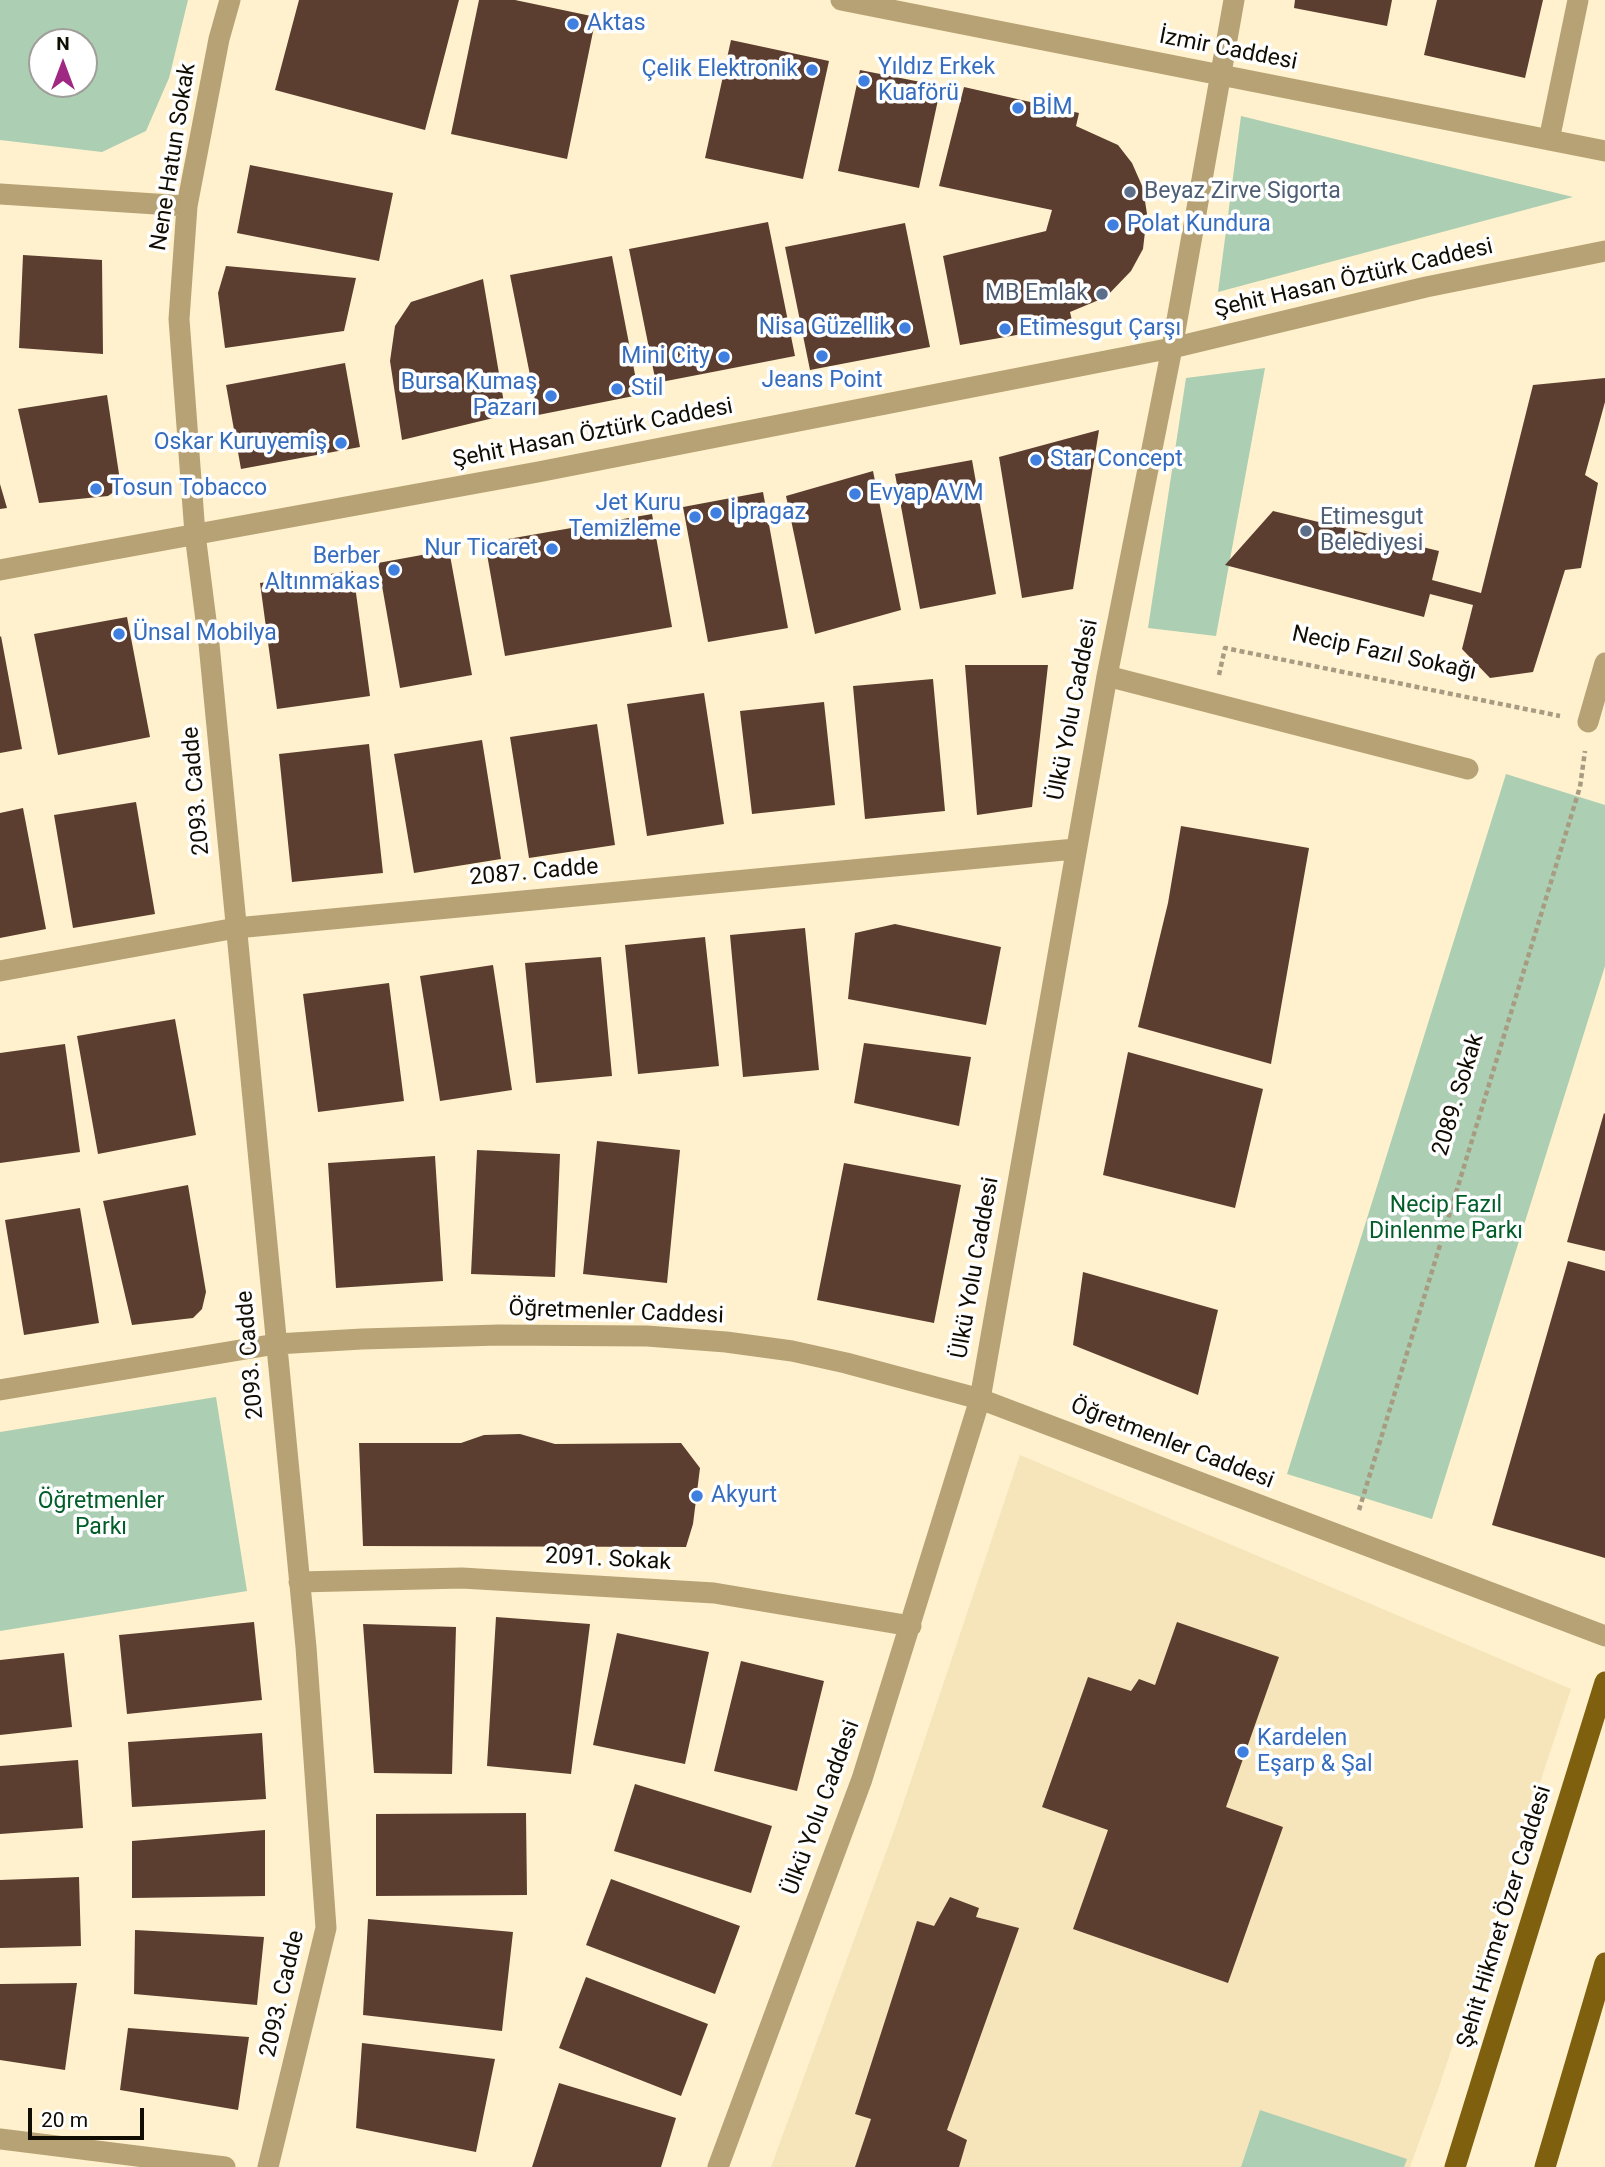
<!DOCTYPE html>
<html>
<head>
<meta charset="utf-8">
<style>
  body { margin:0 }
  #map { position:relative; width:1605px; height:2167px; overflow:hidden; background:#fff1cd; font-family:Roboto,sans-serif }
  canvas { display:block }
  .north { position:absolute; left:28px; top:28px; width:70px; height:70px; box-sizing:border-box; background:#fff; border:2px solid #a09e9a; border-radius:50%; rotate:0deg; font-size:19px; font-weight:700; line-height:28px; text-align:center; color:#120d03 }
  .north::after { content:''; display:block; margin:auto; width:24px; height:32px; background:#9f2882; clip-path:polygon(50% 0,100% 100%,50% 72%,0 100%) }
  .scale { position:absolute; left:28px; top:2108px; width:116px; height:32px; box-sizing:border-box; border:4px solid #120d03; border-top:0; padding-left:9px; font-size:21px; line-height:24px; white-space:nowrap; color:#120d03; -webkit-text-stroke:5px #fff; paint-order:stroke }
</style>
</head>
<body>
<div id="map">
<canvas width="1605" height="2167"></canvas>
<div class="north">N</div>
<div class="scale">20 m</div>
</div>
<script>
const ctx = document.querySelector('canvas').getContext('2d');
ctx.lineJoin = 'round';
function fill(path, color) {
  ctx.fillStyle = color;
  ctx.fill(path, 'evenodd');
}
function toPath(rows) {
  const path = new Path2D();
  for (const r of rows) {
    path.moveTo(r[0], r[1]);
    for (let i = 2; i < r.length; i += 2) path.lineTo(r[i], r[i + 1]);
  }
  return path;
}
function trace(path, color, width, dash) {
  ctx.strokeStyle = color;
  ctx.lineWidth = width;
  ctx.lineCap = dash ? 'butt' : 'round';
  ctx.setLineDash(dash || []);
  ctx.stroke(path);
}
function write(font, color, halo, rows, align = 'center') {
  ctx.font = font + ' Roboto,sans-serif';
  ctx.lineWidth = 7;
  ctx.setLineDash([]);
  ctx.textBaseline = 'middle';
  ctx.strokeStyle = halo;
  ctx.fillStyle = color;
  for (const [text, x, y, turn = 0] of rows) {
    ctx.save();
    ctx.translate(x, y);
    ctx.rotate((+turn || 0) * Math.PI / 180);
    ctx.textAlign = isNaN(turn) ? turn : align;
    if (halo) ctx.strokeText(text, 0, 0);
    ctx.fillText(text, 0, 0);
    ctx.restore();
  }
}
fill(toPath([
  [1020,1455,1571,1689,1438,2090,1410,2167,771,2167,896,1825]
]), '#f6e5ba');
fill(toPath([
  [0,0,188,0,169,78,146,131,102,152,0,140],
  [42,42,84,42,84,84,42,84],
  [1241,116,1573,197,1218,292],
  [1265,368,1216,636,1148,628,1186,378],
  [1506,774,1605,805,1605,966,1432,1519,1287,1474],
  [216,1397,247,1591,0,1631,0,1432],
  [1260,2110,1407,2159,1404,2167,1241,2167]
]), '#acceb2');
fill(toPath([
  [299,0,459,0,425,130,275,90],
  [479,0,515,0,596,17,567,159,451,134],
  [1295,0,1392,0,1387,26,1294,8],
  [1437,0,1543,0,1525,78,1424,55],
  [731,40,829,61,803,179,705,158],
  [860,70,941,86,919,188,838,171],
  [964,87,1079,113,1076,126,1118,145,1132,163,1143,188,1147,214,1143,249,1131,271,1106,297,1070,312,1073,325,960,345,943,256,1046,231,1052,210,939,186],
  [250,165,393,193,379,261,237,233],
  [768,222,795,356,656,383,629,249],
  [905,223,930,347,810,370,785,247],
  [23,255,102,260,103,354,19,348],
  [612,256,639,395,538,415,510,275],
  [226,266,356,278,344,331,225,348,218,293],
  [483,279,506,415,402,440,390,361,395,326,411,302],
  [345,363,360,447,241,469,226,385],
  [1605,378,1605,402,1585,475,1598,483,1581,568,1565,570,1533,672,1490,678,1462,649,1473,605,1430,594,1424,617,1225,565,1273,511,1439,551,1432,580,1481,593,1533,385],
  [107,395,121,487,108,496,39,503,18,409],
  [1099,430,1073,589,1022,598,999,457],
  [972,460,996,594,920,609,895,474],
  [873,471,901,610,815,634,786,496],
  [0,484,7,508,0,509],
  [763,492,788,628,708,642,683,507],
  [652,514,672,627,505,656,485,543],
  [449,550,472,675,400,688,378,563],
  [353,571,370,696,277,709,260,583],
  [127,617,150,737,58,755,34,634],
  [1,636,22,749,0,753,0,637],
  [965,665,1048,665,1032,807,977,815],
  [933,679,945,811,865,819,853,686],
  [704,693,724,824,647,836,627,704],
  [824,702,835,805,752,814,740,711],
  [597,724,615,845,529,858,510,737],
  [482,740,501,859,414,873,394,754],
  [369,744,383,873,292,882,279,754],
  [136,802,155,914,73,928,54,815],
  [23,808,46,929,0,938,0,813],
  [1181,826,1309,848,1271,1064,1138,1027,1168,903],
  [895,924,1001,947,986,1025,848,999,855,933],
  [805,928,819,1070,743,1077,730,935],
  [705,937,719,1066,638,1074,625,945],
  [601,957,612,1076,536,1083,525,963],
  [493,965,512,1090,440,1101,420,976],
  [389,983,404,1101,318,1112,303,994],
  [175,1019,196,1135,98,1154,77,1036],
  [864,1043,971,1057,959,1126,854,1103],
  [65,1044,80,1152,0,1163,0,1053],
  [1128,1052,1263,1089,1235,1208,1103,1175],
  [1604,1113,1605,1114,1605,1251,1567,1242],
  [597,1141,680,1150,667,1283,583,1274],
  [477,1150,560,1154,555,1277,471,1274],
  [435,1156,443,1281,336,1288,328,1163],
  [844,1163,961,1185,934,1323,817,1300],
  [188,1185,206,1292,202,1309,193,1318,132,1325,103,1201],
  [80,1208,99,1323,24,1335,5,1220],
  [1568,1261,1605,1271,1605,1558,1492,1525],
  [1083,1272,1218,1310,1198,1395,1073,1345],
  [520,1434,555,1444,681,1443,700,1468,693,1524,686,1547,363,1546,359,1443,461,1443,484,1435],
  [496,1617,590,1624,571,1774,487,1766],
  [254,1622,262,1700,127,1714,119,1635],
  [1177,1622,1279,1657,1226,1807,1283,1827,1228,1983,1073,1929,1108,1830,1042,1807,1088,1677,1131,1691,1139,1679,1155,1685],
  [363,1624,456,1627,452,1774,374,1773],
  [617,1633,709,1652,685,1764,593,1745],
  [64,1653,72,1727,0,1735,0,1660],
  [741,1661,824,1681,797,1791,714,1771],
  [262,1733,266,1799,132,1807,128,1742],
  [78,1760,83,1828,0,1834,0,1766],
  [635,1784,772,1826,751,1893,614,1851],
  [526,1813,527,1895,376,1896,376,1814],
  [265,1830,265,1896,132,1898,132,1841],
  [79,1877,81,1946,0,1948,0,1880],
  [611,1879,740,1926,715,1994,586,1945],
  [950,1897,979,1908,976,1917,1019,1928,947,2130,967,2140,959,2167,855,2167,871,2119,855,2114,917,1921,934,1926],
  [368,1919,513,1932,502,2031,363,2015],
  [135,1930,264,1937,257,2005,134,1994],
  [586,1977,708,2024,681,2096,559,2048],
  [77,1983,65,2070,0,2060,0,1984],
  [128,2028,249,2037,238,2110,120,2090],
  [362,2043,495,2059,476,2152,356,2128],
  [559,2083,676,2118,661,2167,532,2167]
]), '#5c3e30');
trace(toPath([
  [1219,675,1225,648,1560,716],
  [1359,1510,1580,787,1585,751]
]), '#a79c82', 4.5, [5, 3.5]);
trace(toPath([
  [230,0,219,39,187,206,179,319,195,534,209,644,306,1647,326,1928,268,2167],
  [841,0,1605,151],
  [1549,140,1578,0],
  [0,194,187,206],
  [0,570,538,472,1172,348,1426,287,1605,251],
  [1107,676,1468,769],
  [1588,722,1605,663],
  [0,971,236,928,1075,849],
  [0,1390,276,1344,362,1339,499,1335,647,1336,726,1342,792,1351,846,1363,980,1399,1605,1636],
  [299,1582,462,1578,714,1593,911,1626],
  [0,2139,225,2167],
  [718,2167,862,1779,980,1399,1107,676,1172,348,1234,0]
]), '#b7a275', 21);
trace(toPath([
  [1455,2167,1605,1682],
  [1545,2167,1605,1963]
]), '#7e600f', 21);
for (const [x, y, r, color] of [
  [573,24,7,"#3f7fe0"],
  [812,70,7,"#3f7fe0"],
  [864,81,7,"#3f7fe0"],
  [1018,108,7,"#3f7fe0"],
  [1130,192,7,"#5c6f8a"],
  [1113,225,7,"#3f7fe0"],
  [1102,294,7,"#5c6f8a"],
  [905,328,7,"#3f7fe0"],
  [1005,329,7,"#3f7fe0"],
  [822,356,7,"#3f7fe0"],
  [724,357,7,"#3f7fe0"],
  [617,389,7,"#3f7fe0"],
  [551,396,7,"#3f7fe0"],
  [341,443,7,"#3f7fe0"],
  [1036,460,7,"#3f7fe0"],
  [96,489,7,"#3f7fe0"],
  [855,494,7,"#3f7fe0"],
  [716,513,7,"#3f7fe0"],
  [695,517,7,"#3f7fe0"],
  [1306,531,7,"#5c6f8a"],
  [552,549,7,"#3f7fe0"],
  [394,570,7,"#3f7fe0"],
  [119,634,7,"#3f7fe0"],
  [697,1496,7,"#3f7fe0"],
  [1243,1752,7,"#3f7fe0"]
]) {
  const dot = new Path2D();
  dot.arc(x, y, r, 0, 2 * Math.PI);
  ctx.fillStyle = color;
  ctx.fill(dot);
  trace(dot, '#fff', 2.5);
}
write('23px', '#366cbe', '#fff', [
  ["Aktas",587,24],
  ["Yıldız Erkek",878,68],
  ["Kuaförü",878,94],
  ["Çelik Elektronik",798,70,"right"],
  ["BİM",1032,108],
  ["Polat Kundura",1127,225],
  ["Nisa Güzellik",891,328,"right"],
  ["Etimesgut Çarşı",1019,329],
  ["Mini City",710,357,"right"],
  ["Jeans Point",822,381,"center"],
  ["Bursa Kumaş",537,383,"right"],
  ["Pazarı",537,409,"right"],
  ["Stil",631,389],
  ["Oskar Kuruyemiş",327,443,"right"],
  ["Star Concept",1050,460],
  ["Tosun Tobacco",110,489],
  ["Evyap AVM",869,494],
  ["Jet Kuru",681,504,"right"],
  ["Temizleme",681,530,"right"],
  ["İpragaz",730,513],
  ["Nur Ticaret",538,549,"right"],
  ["Berber",380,557,"right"],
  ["Altınmakas",380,583,"right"],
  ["Ünsal Mobilya",133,634],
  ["Akyurt",711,1496],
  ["Kardelen",1257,1739],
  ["Eşarp & Şal",1257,1765]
], 'left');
write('23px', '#120d03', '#fff', [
  ["İzmir Caddesi",1228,50,11],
  ["Nene Hatun Sokak",174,157,-81],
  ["Şehit Hasan Öztürk Caddesi",1354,279,-13],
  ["Şehit Hasan Öztürk Caddesi",593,434,-11],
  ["Necip Fazıl Sokağı",1384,654,12],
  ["Ülkü Yolu Caddesi",1074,710,-79],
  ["2093. Cadde",197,791,-95],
  ["2087. Cadde",534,873,-5],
  ["2089. Sokak",1459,1095,-73],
  ["Ülkü Yolu Caddesi",976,1268,-80],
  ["Öğretmenler Caddesi",616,1313,2],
  ["2093. Cadde",251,1355,-95],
  ["Öğretmenler Caddesi",1172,1444,21],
  ["2091. Sokak",608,1560,3],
  ["Ülkü Yolu Caddesi",822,1808,-70],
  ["Şehit Hikmet Özer Caddesi",1505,1917,-73],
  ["2093. Cadde",283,1994,-77]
]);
write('23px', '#4e5e75', '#fff', [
  ["Beyaz Zirve Sigorta",1144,192],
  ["MB Emlak",1088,294,"right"],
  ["Etimesgut",1320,518],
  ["Belediyesi",1320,544]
], 'left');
write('23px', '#025e29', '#fff', [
  ["Necip Fazıl",1446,1206],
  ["Dinlenme Parkı",1446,1232],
  ["Öğretmenler",101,1502],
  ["Parkı",101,1528]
]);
</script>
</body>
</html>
